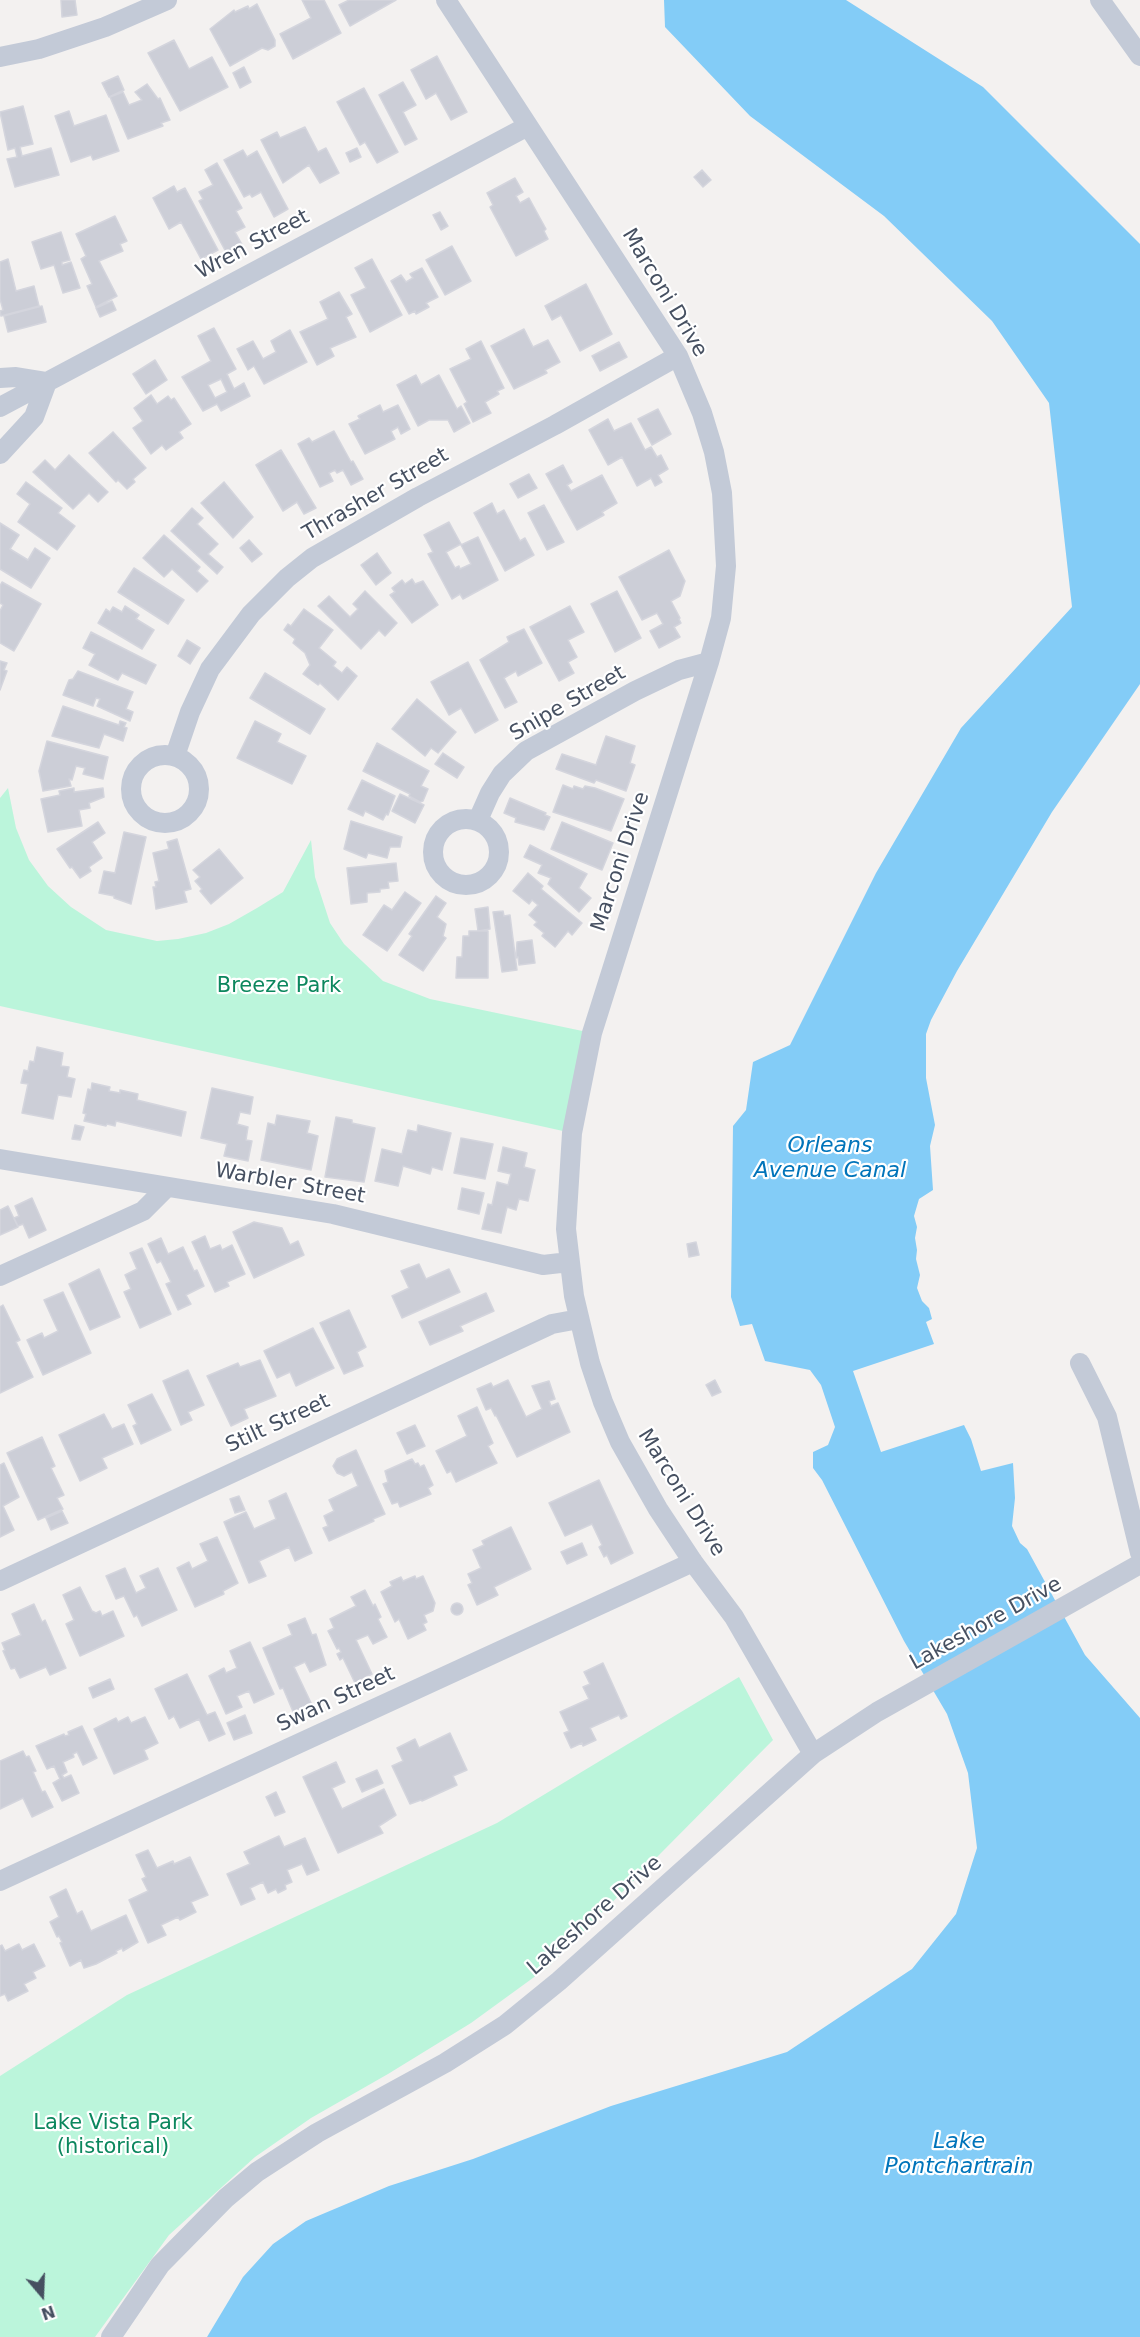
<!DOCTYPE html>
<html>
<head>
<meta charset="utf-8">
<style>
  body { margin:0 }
  #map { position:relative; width:1140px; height:2337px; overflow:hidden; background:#f3f1f0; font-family:"DejaVu Sans",sans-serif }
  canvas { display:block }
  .north { position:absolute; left:12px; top:2265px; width:60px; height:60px; -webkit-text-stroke:4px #fff; paint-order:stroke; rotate:161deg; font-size:16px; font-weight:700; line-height:24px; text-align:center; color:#465061 }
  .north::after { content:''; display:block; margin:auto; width:21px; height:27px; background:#465061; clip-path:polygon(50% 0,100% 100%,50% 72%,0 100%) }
</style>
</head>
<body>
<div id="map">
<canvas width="1140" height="2337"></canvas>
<div class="north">N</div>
</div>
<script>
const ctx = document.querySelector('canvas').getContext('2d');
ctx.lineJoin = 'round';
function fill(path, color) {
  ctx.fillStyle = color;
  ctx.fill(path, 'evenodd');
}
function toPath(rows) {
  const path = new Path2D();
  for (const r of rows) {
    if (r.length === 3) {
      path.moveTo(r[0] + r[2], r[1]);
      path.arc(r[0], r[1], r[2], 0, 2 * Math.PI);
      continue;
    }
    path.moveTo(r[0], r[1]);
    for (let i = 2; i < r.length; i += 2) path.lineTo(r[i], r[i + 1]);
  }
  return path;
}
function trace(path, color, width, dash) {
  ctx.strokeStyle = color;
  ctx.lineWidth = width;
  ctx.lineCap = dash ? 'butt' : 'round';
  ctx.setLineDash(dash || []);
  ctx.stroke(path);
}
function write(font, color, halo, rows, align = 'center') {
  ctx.font = font + ' "DejaVu Sans",sans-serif';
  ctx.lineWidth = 4.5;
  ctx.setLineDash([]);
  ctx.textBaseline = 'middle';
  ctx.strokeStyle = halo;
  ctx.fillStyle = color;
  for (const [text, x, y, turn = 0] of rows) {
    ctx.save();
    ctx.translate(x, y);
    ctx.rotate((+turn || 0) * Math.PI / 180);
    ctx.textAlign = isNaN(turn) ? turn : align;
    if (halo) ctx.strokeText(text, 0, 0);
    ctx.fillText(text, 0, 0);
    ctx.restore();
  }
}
fill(toPath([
  [8,788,16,828,29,860,48,886,71,907,106,930,157,941,178,939,206,933,229,924,257,908,283,892,311,840,315,877,330,923,344,944,383,981,430,999,592,1033,572,1133,0,1006,0,798],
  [739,1677,773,1740,548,1967,471,2023,388,2074,311,2118,255,2157,169,2235,95,2337,0,2337,0,2076,127,1995,497,1823]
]), '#bbf5db');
fill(toPath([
  [664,0,846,0,983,87,1140,244,1140,684,1052,812,957,971,931,1020,926,1034,926,1078,935,1125,930,1146,933,1190,919,1199,914,1216,917,1227,915,1238,917,1250,916,1259,920,1275,917,1288,922,1301,929,1308,932,1319,926,1322,934,1344,853,1371,881,1452,964,1425,971,1439,981,1471,1013,1463,1015,1498,1012,1526,1020,1543,1027,1549,1085,1655,1140,1718,1140,2337,207,2337,243,2277,273,2244,306,2221,389,2186,473,2159,611,2106,787,2052,912,1969,956,1914,977,1848,968,1773,947,1714,904,1641,822,1480,813,1468,813,1452,828,1445,835,1427,821,1385,810,1370,765,1361,752,1324,740,1326,731,1297,733,1126,746,1110,753,1062,790,1045,876,873,961,728,1072,607,1049,403,992,321,884,216,750,116,665,27]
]), '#83ccf7');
const building = toPath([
  [61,0,75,0,77,15,62,17,61,0],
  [302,0,324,0,341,33,293,59,280,34,311,18,302,0],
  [349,0,396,0,350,26,339,5,349,0],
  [257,4,275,40,275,46,268,50,262,48,230,66,210,29,234,10,235,12,248,6,249,9,257,4],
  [174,40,189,69,212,57,228,87,180,111,148,53,174,40],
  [437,56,467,112,451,120,436,93,426,99,411,70,437,56],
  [244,67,251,82,240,88,233,73,244,67],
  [118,76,124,90,109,97,102,83,118,76],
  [403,82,416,105,403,112,417,139,405,145,379,95,403,82],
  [147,84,158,99,160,98,170,120,161,123,163,126,128,139,110,97,123,92,129,105,142,100,135,92,147,84],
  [364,88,398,152,377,163,365,142,360,145,337,102,364,88],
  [23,106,33,144,20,147,22,156,51,148,59,175,15,187,7,159,17,157,15,148,8,150,0,112,23,106],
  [69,111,74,126,106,115,119,151,93,160,91,155,71,162,55,116,69,111],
  [305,127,318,152,326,148,339,173,320,183,309,165,283,183,261,140,277,132,280,138,305,127],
  [357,148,361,157,350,162,346,153,357,148],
  [243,150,247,157,257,151,288,209,274,217,261,192,252,197,250,194,244,197,224,160,243,150],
  [217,163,242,208,236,211,245,227,235,232,244,248,228,256,199,201,203,199,199,192,213,185,205,170,217,163],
  [702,170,711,180,703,187,694,177,702,170],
  [515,178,523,192,516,196,520,203,529,198,546,229,544,231,548,239,516,256,490,207,493,205,487,193,515,178],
  [174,186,177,192,185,188,218,250,201,259,181,222,169,229,153,198,174,186],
  [440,212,448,226,441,230,433,215,440,212],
  [115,216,127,241,120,244,123,251,99,261,117,296,96,307,87,286,92,284,81,259,86,256,76,234,115,216],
  [61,232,70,260,62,262,62,265,71,262,80,288,63,293,54,265,41,269,32,242,61,232],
  [452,246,471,281,445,295,426,260,452,246],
  [8,259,16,291,34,286,39,306,1,316,0,311,3,310,0,299,0,262,8,259],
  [372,259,402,315,370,332,351,295,366,288,355,268,372,259],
  [422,268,438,297,426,303,429,307,416,314,415,311,409,314,391,281,401,275,406,282,413,278,410,274,422,268],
  [586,284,612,334,580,351,561,315,552,320,545,306,586,284],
  [339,292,352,314,346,317,356,337,330,348,334,356,317,365,300,332,328,319,320,302,339,292],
  [112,301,116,310,100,317,96,308,112,301],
  [42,306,46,322,8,332,4,316,42,306],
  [214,328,236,369,227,374,234,389,244,383,250,396,221,411,217,404,203,411,182,377,211,361,198,336,214,328],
  [221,379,227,392,215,398,208,385,221,379],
  [524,329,533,347,548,340,560,362,545,370,547,373,514,389,491,346,524,329],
  [290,330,307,362,264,384,254,366,248,370,237,349,253,341,263,359,276,352,271,341,290,330],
  [481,341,504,388,497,391,499,394,485,402,491,413,473,422,464,404,467,402,450,369,471,359,466,349,481,341],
  [619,342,627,357,600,371,592,356,619,342],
  [155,360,167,380,146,394,133,374,155,360],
  [416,375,421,385,439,375,457,409,461,406,470,423,454,432,448,420,429,420,418,426,397,385,416,375],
  [151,395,157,404,168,396,171,400,174,398,191,424,179,432,183,438,166,450,162,445,151,454,133,428,143,421,134,408,151,395],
  [380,405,383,412,398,405,410,429,401,434,398,427,391,431,395,439,365,454,349,424,360,419,358,416,380,405],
  [658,409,671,434,652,445,638,419,658,409],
  [608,419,614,431,631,423,645,450,651,447,657,457,661,455,668,469,658,475,662,482,655,486,651,478,637,486,622,457,608,465,589,430,608,419],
  [334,431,351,462,353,461,363,479,351,485,343,470,337,473,335,470,329,473,333,481,320,487,298,444,309,438,312,442,334,431],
  [113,432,146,468,133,479,135,482,127,489,118,480,116,482,89,453,113,432],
  [281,450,316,508,304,514,297,502,283,511,256,465,281,450],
  [69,455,108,492,98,502,89,493,73,509,33,472,45,460,55,470,69,455],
  [563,465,572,482,567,485,571,491,602,475,617,503,602,512,604,515,577,530,546,474,563,465],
  [529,474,537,488,518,498,510,484,529,474],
  [26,482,62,508,58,513,75,526,57,550,18,522,30,504,17,494,26,482],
  [224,482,253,517,233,538,201,503,224,482],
  [492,503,497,514,504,510,520,541,525,538,534,555,505,571,474,513,492,503],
  [544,505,564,542,547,550,528,513,544,505],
  [192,508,203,518,197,524,218,544,208,554,223,567,217,574,171,531,192,508],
  [449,522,461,544,446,552,455,568,459,566,460,569,471,564,461,545,478,537,498,580,463,599,460,594,452,599,428,554,433,552,424,535,449,522],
  [0,523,19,535,10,549,28,560,35,548,50,558,31,588,0,569,0,523],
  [164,535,200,567,197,571,208,581,197,592,172,569,164,577,143,558,164,535],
  [249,540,262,554,252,562,240,548,249,540],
  [669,550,685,581,680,596,671,601,680,618,679,619,681,623,674,627,680,637,659,648,650,631,663,624,657,613,642,620,619,577,669,550],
  [377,553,391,573,376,585,361,565,377,553],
  [134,568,184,600,168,624,118,592,134,568],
  [412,579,415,584,423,581,438,605,412,623,390,595,395,592,392,588,402,580,405,584,412,579],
  [2,582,41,604,14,651,0,643,0,611,3,605,0,603,0,586,2,582],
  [365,591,397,623,385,636,379,630,361,649,318,606,329,596,350,617,358,609,353,604,365,591],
  [617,591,641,638,615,652,591,604,617,591],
  [125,606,139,615,136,619,154,630,142,649,98,623,106,609,110,612,113,607,122,612,125,606],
  [570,606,584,632,568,640,577,657,568,662,574,673,559,681,530,627,570,606],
  [304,609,333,630,319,648,336,662,333,666,342,673,347,667,357,676,338,700,320,683,318,685,303,674,310,665,305,653,293,643,295,639,284,630,288,624,291,626,304,609],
  [524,629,542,663,518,676,516,671,504,678,517,702,505,708,480,660,509,642,507,637,524,629],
  [91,632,156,665,146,684,122,673,118,680,89,665,95,654,83,648,91,632],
  [187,640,200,648,190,664,178,656,187,640],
  [0,661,7,663,4,670,7,671,0,690,0,661],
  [468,662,498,720,475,733,461,708,449,715,431,682,468,662],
  [78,671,133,692,126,709,133,712,130,721,97,706,100,699,96,698,93,706,63,695,69,680,73,679,78,671],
  [265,673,325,709,310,734,250,698,265,673],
  [417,699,456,732,438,753,431,748,425,756,392,729,417,699],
  [63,706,119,725,120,721,126,723,124,727,127,728,123,741,104,734,99,748,52,736,63,706],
  [255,721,281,734,277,742,306,756,292,784,237,758,255,721],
  [606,736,635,746,630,763,635,765,626,791,596,780,594,783,556,769,562,754,596,765,606,736],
  [47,741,108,757,103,779,83,774,85,768,76,766,72,780,69,779,71,786,43,791,39,771,47,741],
  [377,743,429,771,421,786,428,789,423,801,420,802,409,796,410,794,363,771,377,743],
  [443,753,464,767,457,778,435,764,443,753],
  [362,780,395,796,388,815,386,814,383,820,365,811,363,816,348,809,362,780],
  [563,785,573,789,574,786,583,789,585,786,595,788,624,799,611,831,553,812,563,785],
  [74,788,74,792,103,788,104,797,89,803,90,808,79,810,82,826,48,832,41,799,60,795,59,791,74,788],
  [400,794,424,805,415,823,392,811,400,794],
  [510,798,546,813,545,815,550,817,544,830,515,822,516,818,504,813,510,798],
  [351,821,402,837,400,847,390,847,387,858,368,853,366,858,344,849,351,821],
  [98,822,105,833,92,842,102,858,89,867,91,871,80,878,72,867,70,868,57,849,98,822],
  [562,822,613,843,602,870,551,849,562,822],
  [124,832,146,837,131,904,114,898,114,896,99,893,104,871,115,873,124,832],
  [177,839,191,889,184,891,187,902,156,909,153,887,156,887,155,882,159,881,153,853,169,849,167,842,177,839],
  [530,845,587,874,579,888,591,898,579,912,548,884,551,878,538,873,542,865,524,857,530,845],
  [219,849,243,878,211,904,200,891,202,889,195,881,200,877,193,870,219,849],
  [396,863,398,881,388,882,389,888,380,889,380,892,367,893,367,902,351,904,347,868,396,863],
  [528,873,543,886,541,889,582,923,572,935,568,931,555,947,542,936,544,933,534,925,537,922,529,915,538,905,532,900,529,904,513,891,528,873],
  [405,892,421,903,387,951,363,935,384,905,392,910,405,892],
  [436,896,446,903,437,917,446,924,443,936,446,938,423,971,399,955,412,936,409,934,436,896],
  [488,907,490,929,478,931,475,909,488,907],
  [503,911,504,916,510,915,517,970,502,972,493,912,503,911],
  [469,931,488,931,488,978,456,978,457,957,462,957,463,936,469,936,469,931],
  [532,940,535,963,519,965,518,957,516,958,517,942,532,940],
  [37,1047,63,1053,61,1066,69,1067,67,1077,75,1079,71,1097,58,1095,53,1119,22,1113,28,1084,21,1083,24,1070,28,1071,30,1061,34,1062,37,1047],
  [92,1083,110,1087,109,1091,120,1093,120,1090,138,1094,137,1100,186,1112,181,1136,116,1121,115,1126,107,1124,106,1126,84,1121,86,1114,83,1113,88,1089,91,1090,92,1083],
  [212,1088,253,1097,250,1114,240,1112,237,1124,248,1127,246,1140,252,1141,248,1161,224,1156,227,1144,201,1138,212,1088],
  [277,1115,310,1121,307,1133,318,1136,311,1170,261,1160,268,1123,275,1125,277,1115],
  [336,1117,352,1120,352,1123,375,1128,364,1182,325,1177,336,1117],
  [75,1125,84,1127,80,1140,72,1139,75,1125],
  [418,1125,451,1133,442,1170,432,1167,430,1174,403,1166,398,1186,375,1181,382,1149,402,1154,408,1130,417,1132,418,1125],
  [461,1138,493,1144,485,1179,454,1173,461,1138],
  [503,1147,527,1153,524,1167,535,1170,528,1201,519,1199,516,1210,507,1207,501,1233,482,1229,488,1204,492,1205,497,1182,508,1185,511,1174,498,1171,503,1147],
  [462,1188,484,1193,479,1214,458,1209,462,1188],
  [32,1198,46,1230,29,1238,23,1224,18,1226,14,1218,19,1216,15,1206,32,1198],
  [8,1206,18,1227,0,1235,0,1210,8,1206],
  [254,1222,282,1228,290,1245,298,1241,304,1255,254,1278,233,1232,254,1222],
  [205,1236,210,1249,220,1245,222,1250,232,1245,245,1274,227,1282,229,1286,215,1292,192,1242,205,1236],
  [161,1238,168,1254,183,1247,194,1271,197,1270,204,1286,186,1295,191,1304,178,1310,166,1284,171,1282,161,1261,157,1263,148,1244,161,1238],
  [696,1242,699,1255,689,1257,687,1244,696,1242],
  [142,1248,171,1314,140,1328,124,1292,131,1289,125,1275,137,1269,130,1253,142,1248],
  [419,1264,426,1279,449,1269,460,1292,402,1318,392,1296,409,1288,401,1271,419,1264],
  [99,1269,120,1317,90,1330,69,1284,99,1269],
  [63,1292,91,1353,43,1375,27,1340,42,1333,44,1338,58,1331,44,1300,63,1292],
  [486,1293,494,1311,460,1326,463,1331,430,1345,419,1322,486,1293],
  [3,1305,20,1340,16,1342,33,1377,0,1393,0,1307,3,1305],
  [349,1310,366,1347,357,1352,363,1366,344,1374,320,1323,349,1310],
  [313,1328,334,1368,296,1386,290,1372,277,1378,264,1351,313,1328],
  [260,1360,276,1396,244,1409,248,1418,231,1426,207,1376,238,1363,240,1367,260,1360],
  [188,1370,204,1405,188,1412,192,1420,181,1425,163,1381,188,1370],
  [508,1380,526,1417,542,1409,532,1386,549,1381,555,1399,549,1401,551,1406,558,1403,570,1432,517,1457,496,1415,495,1416,491,1408,486,1410,477,1389,491,1383,493,1387,508,1380],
  [715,1380,721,1392,712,1396,706,1385,715,1380],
  [152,1394,171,1430,141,1444,133,1426,137,1424,128,1405,152,1394],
  [477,1407,493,1443,488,1446,497,1463,456,1482,451,1471,447,1473,436,1451,467,1436,458,1416,477,1407],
  [104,1414,112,1429,124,1424,133,1444,102,1458,107,1468,80,1481,59,1435,104,1414],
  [415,1425,425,1446,407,1454,397,1433,415,1425],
  [42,1437,55,1466,51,1468,64,1495,57,1498,63,1509,38,1520,7,1453,42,1437],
  [356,1450,385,1514,373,1519,374,1521,329,1541,323,1528,328,1526,324,1516,334,1511,329,1500,358,1486,352,1472,344,1476,337,1473,333,1466,337,1459,356,1450],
  [412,1459,415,1464,418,1463,420,1467,424,1465,433,1485,428,1488,431,1494,400,1507,398,1502,392,1504,383,1484,388,1482,385,1471,412,1459],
  [4,1463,19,1497,3,1506,14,1530,0,1537,0,1465,4,1463],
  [599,1480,633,1553,611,1564,607,1555,604,1557,599,1547,602,1545,592,1524,565,1536,549,1503,599,1480],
  [286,1493,312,1553,295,1561,289,1547,259,1561,266,1576,249,1583,224,1522,246,1512,254,1529,276,1519,269,1501,286,1493],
  [239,1496,245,1510,235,1513,230,1499,239,1496],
  [62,1511,68,1523,51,1530,46,1518,62,1511],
  [511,1527,531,1569,494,1587,498,1595,477,1605,468,1585,472,1583,468,1574,481,1568,473,1550,484,1545,482,1541,511,1527],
  [217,1537,238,1583,223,1591,224,1594,195,1607,177,1568,189,1562,192,1569,208,1561,200,1544,217,1537],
  [582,1543,587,1555,567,1564,561,1552,582,1543],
  [125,1568,136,1593,146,1588,140,1576,158,1568,177,1610,142,1626,137,1615,134,1617,124,1596,116,1599,106,1576,125,1568],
  [415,1576,416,1579,423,1576,435,1603,433,1611,424,1615,427,1622,423,1624,426,1630,408,1639,399,1619,395,1622,381,1592,392,1586,390,1582,401,1577,403,1581,415,1576],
  [80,1587,92,1611,96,1613,100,1611,102,1616,113,1611,124,1636,80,1656,66,1624,74,1620,63,1595,80,1587],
  [365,1590,373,1606,375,1604,381,1617,378,1619,387,1637,373,1644,368,1635,356,1640,372,1674,355,1683,343,1658,340,1660,337,1654,341,1652,339,1648,337,1649,328,1631,334,1628,330,1619,356,1606,351,1597,365,1590],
  [457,1609,6],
  [34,1604,42,1622,45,1620,66,1668,50,1675,46,1667,20,1678,15,1668,11,1669,3,1651,5,1650,2,1643,21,1635,12,1614,34,1604],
  [305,1618,312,1635,316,1634,326,1665,310,1672,305,1662,294,1667,313,1707,294,1714,283,1688,280,1689,263,1648,292,1635,288,1625,305,1618],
  [250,1642,274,1694,254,1703,249,1691,237,1696,242,1707,226,1714,209,1676,224,1668,226,1673,237,1668,230,1651,250,1642],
  [603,1663,627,1716,621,1719,619,1715,590,1728,596,1740,583,1746,582,1743,571,1748,564,1733,569,1731,560,1712,589,1699,583,1687,590,1684,584,1672,603,1663],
  [187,1674,207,1715,215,1712,225,1734,209,1741,199,1719,180,1728,174,1716,169,1719,155,1689,187,1674],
  [110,1679,114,1689,93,1698,89,1688,110,1679],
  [245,1715,252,1733,234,1740,227,1723,245,1715],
  [128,1717,131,1723,145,1717,158,1743,144,1750,148,1759,114,1774,94,1729,116,1718,118,1722,128,1717],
  [82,1726,97,1758,83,1765,77,1752,73,1754,74,1757,63,1762,67,1772,62,1775,64,1778,71,1775,79,1793,62,1801,53,1783,60,1779,54,1766,47,1769,36,1746,64,1734,65,1736,69,1735,68,1732,82,1726],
  [450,1733,467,1770,453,1776,457,1785,422,1801,421,1800,410,1804,392,1766,403,1761,397,1748,415,1739,419,1748,450,1733],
  [23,1751,26,1757,29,1756,36,1771,33,1772,42,1792,45,1791,53,1807,32,1817,23,1798,0,1809,0,1761,23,1751],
  [336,1762,345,1782,332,1788,342,1809,384,1789,396,1815,379,1826,383,1833,338,1853,303,1777,336,1762],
  [377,1770,383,1783,362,1792,356,1779,377,1770],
  [276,1792,285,1812,275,1816,266,1797,276,1792],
  [279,1836,284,1847,305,1838,319,1870,307,1875,302,1864,287,1870,292,1882,285,1885,286,1889,278,1893,276,1889,268,1893,263,1882,250,1888,255,1899,241,1905,227,1874,250,1864,244,1852,279,1836],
  [148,1850,157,1868,173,1861,174,1864,190,1857,208,1895,191,1902,196,1912,180,1920,178,1917,161,1925,166,1935,148,1943,129,1900,148,1891,142,1879,146,1877,136,1855,148,1850],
  [66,1889,77,1914,82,1911,91,1931,126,1915,138,1942,123,1951,122,1948,116,1951,117,1953,96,1964,84,1968,81,1960,70,1966,60,1943,62,1942,59,1936,57,1937,50,1922,59,1917,50,1897,66,1889],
  [19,1944,22,1950,34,1944,45,1966,33,1972,36,1978,24,1984,28,1991,8,2001,5,1994,0,1996,0,1946,2,1945,5,1951,19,1944]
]);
fill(building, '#ccced7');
trace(building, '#d4d5dd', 1.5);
trace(toPath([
  [446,0,678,356,702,413,714,452,722,493,726,566,721,618,709,662,592,1033,572,1133,566,1229,574,1296,590,1363,603,1402,620,1442,658,1509,693,1562,734,1617,813,1754],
  [1100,0,1140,56],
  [0,57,39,49,105,27,167,0],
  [0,378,16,377,47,382,34,417,0,454],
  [0,407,528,126],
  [165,789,34],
  [175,756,190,712,210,669,251,614,287,578,312,558,418,497,555,425,678,356],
  [466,852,33],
  [478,820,490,793,502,774,526,751,635,691,679,670,709,662],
  [0,1159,333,1214,543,1265,569,1262],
  [0,1276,143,1211,167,1187],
  [1080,1363,1107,1417,1140,1553],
  [0,1581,552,1324,579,1319],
  [0,1881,693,1562],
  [111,2337,160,2265,226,2198,257,2172,317,2133,445,2063,505,2025,559,1981,813,1754,877,1712,1140,1564]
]), '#c3cad7', 20);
write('21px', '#465061', '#fff', [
  ["Wren Street",253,245,-28],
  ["Marconi Drive",664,293,59],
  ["Thrasher Street",376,495,-30],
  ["Snipe Street",568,704,-30],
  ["Marconi Drive",621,862,-72],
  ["Warbler Street",290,1184,10],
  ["Stilt Street",278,1424,-25],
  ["Marconi Drive",681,1493,58],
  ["Lakeshore Drive",986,1624,-29],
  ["Swan Street",336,1700,-25],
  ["Lakeshore Drive",595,1916,-41]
]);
write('21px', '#0c875e', '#fff', [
  ["Breeze Park",279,987],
  ["Lake Vista Park",113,2124],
  ["(historical)",113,2148]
]);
write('italic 22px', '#0074ba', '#fff', [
  ["Orleans",830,1146],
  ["Avenue Canal",830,1171],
  ["Lake",959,2142],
  ["Pontchartrain",959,2167]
]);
</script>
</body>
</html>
